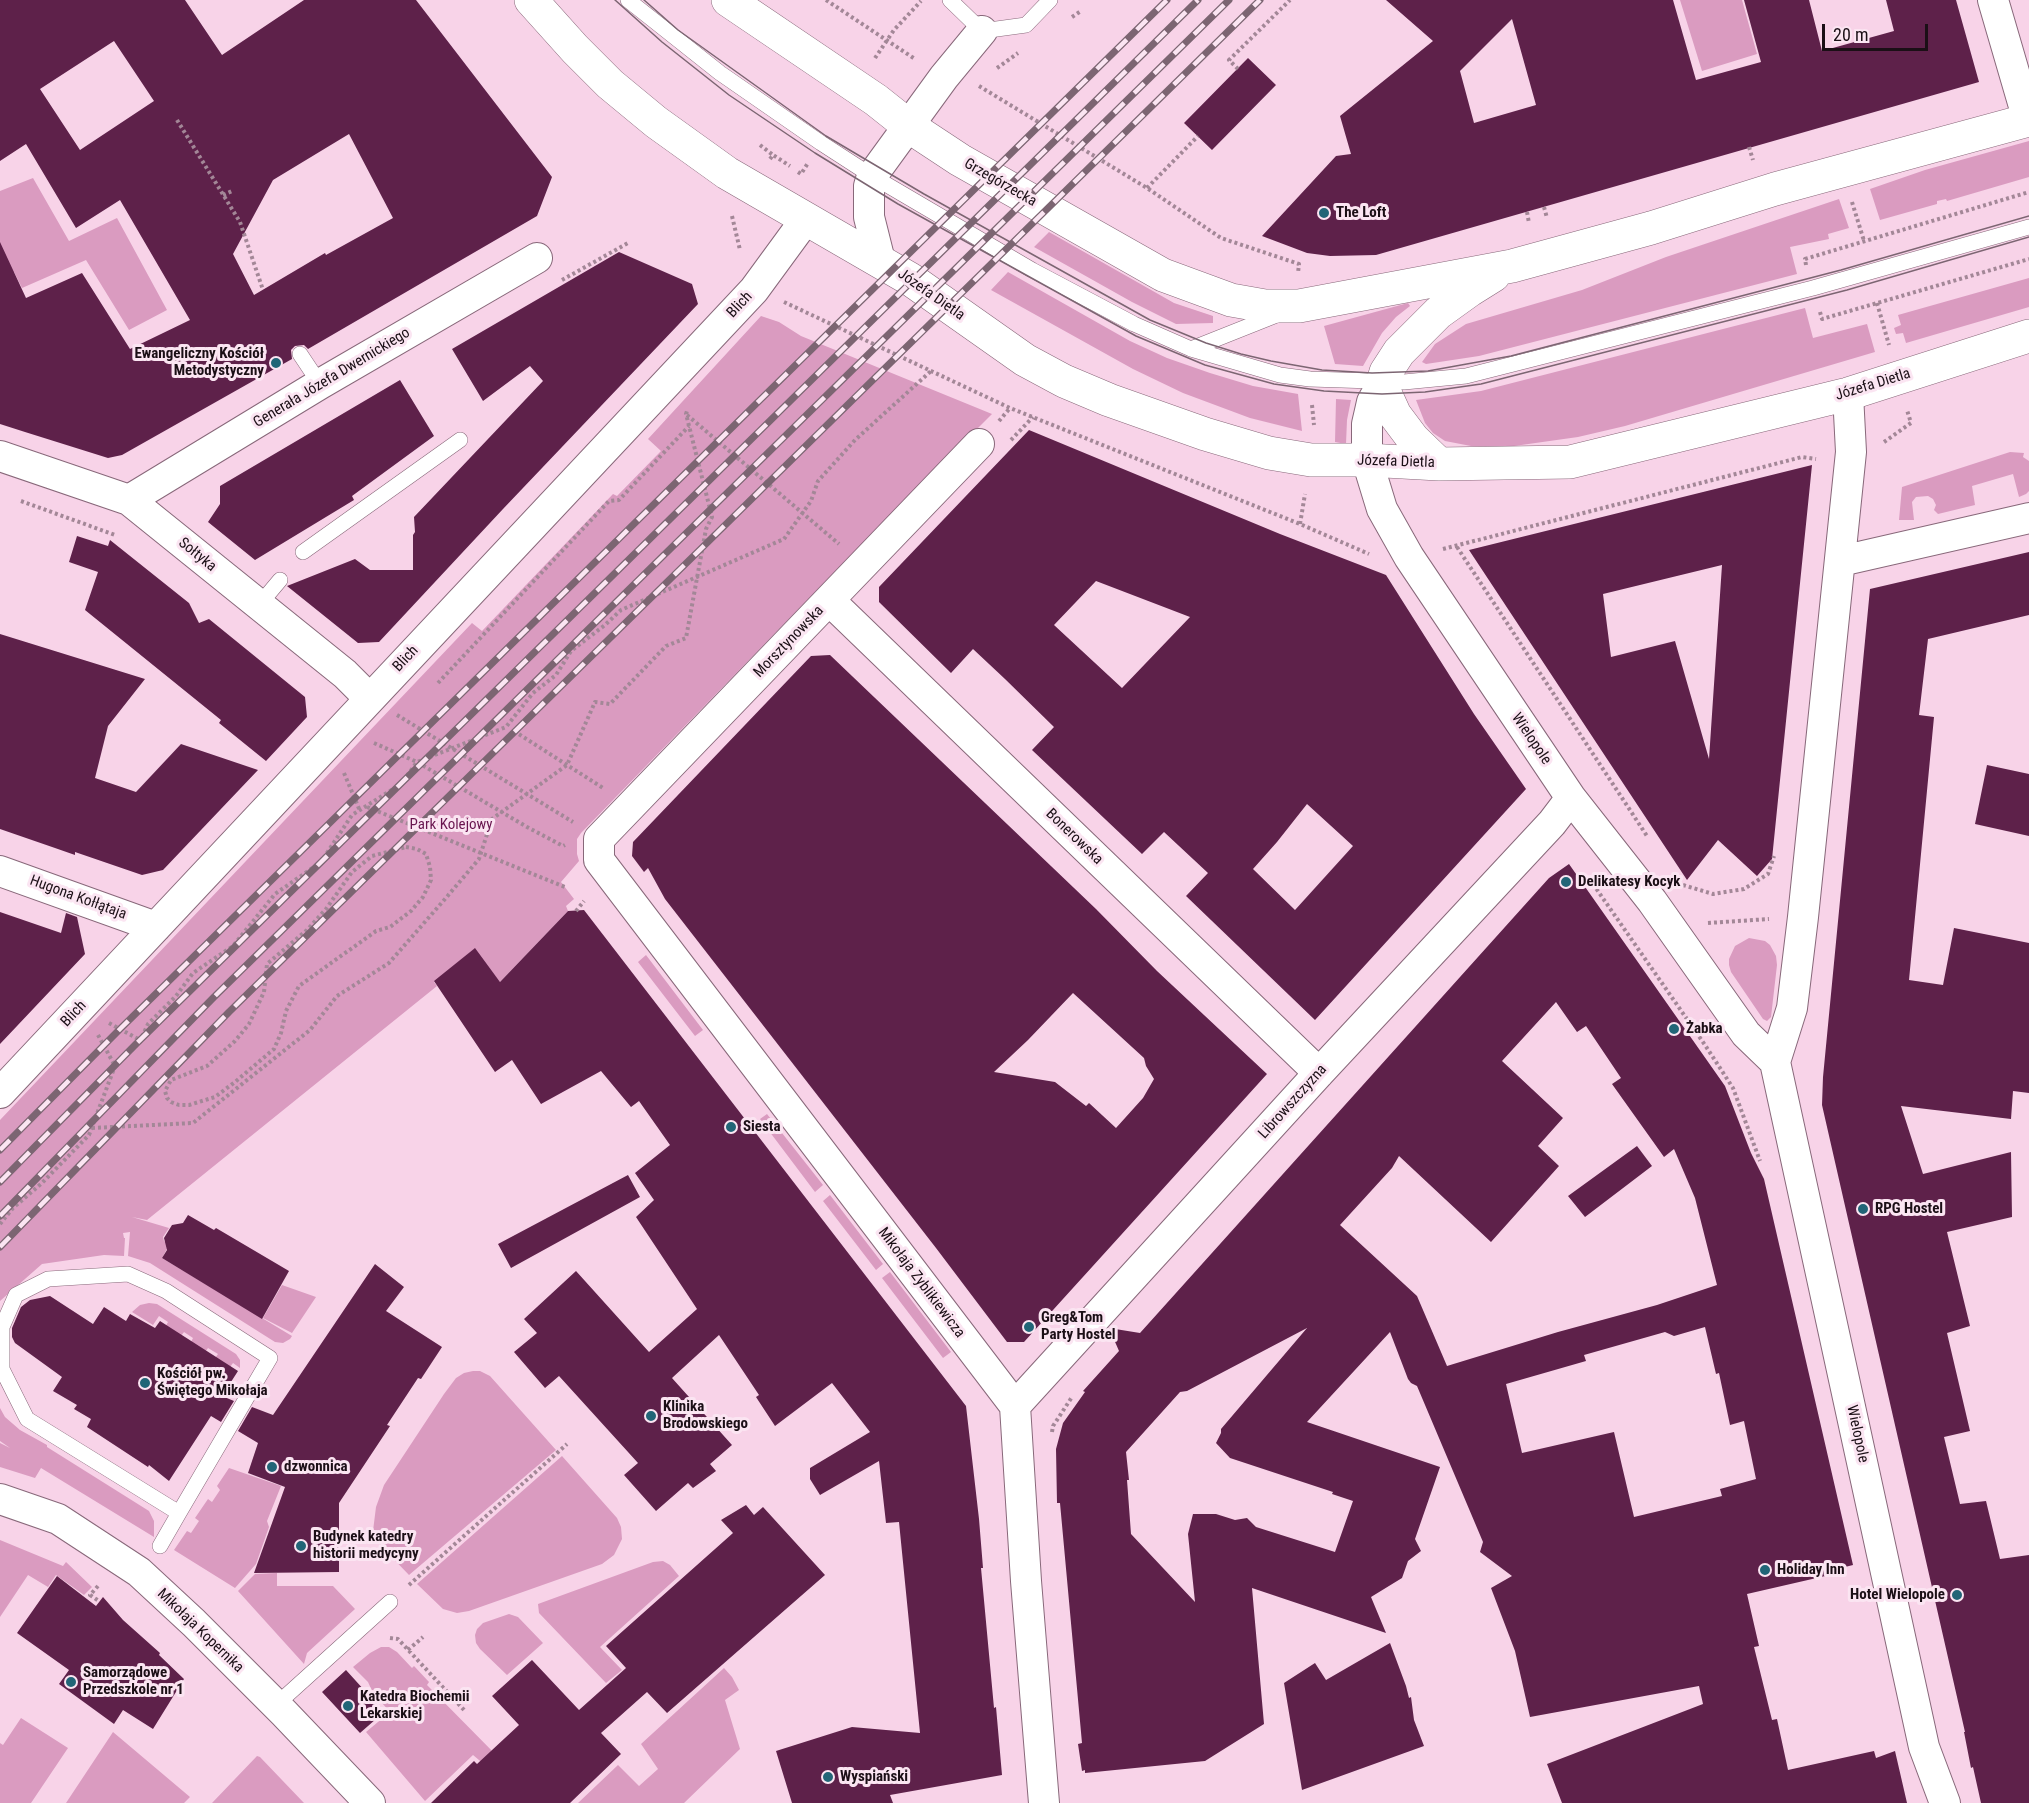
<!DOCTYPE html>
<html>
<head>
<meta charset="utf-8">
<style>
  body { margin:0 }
  #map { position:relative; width:2029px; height:1803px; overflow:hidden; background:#f8d3e8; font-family:"Roboto Condensed",sans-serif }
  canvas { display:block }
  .scale { position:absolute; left:1822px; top:24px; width:106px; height:27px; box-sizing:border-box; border:3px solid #1b0f16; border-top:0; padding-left:8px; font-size:18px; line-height:21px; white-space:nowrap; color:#1b0f16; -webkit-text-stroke:4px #fbe5f2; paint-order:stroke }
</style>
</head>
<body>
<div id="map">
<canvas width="2029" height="1803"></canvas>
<div class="scale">20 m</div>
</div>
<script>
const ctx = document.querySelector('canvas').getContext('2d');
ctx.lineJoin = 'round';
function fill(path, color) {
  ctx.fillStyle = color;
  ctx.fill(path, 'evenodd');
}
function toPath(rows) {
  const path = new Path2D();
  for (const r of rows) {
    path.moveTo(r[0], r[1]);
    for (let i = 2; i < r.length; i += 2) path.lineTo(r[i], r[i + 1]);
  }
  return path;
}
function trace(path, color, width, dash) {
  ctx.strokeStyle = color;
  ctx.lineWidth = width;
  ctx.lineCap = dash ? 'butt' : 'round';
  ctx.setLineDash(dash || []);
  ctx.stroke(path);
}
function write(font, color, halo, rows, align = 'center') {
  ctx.font = font + ' "Roboto Condensed",sans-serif';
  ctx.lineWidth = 6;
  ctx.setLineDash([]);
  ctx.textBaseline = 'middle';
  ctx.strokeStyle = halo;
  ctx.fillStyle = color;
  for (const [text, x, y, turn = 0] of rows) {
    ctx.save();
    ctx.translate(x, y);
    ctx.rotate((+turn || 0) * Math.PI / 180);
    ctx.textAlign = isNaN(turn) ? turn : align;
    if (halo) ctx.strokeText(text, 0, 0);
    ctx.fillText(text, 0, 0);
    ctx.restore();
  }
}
fill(toPath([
  [1680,0,1742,0,1757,54,1702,71],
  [2029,141,2029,177,1947,201,1946,199,1937,201,1937,204,1880,220,1870,189,1925,170],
  [33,178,69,241,117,218,167,310,129,330,86,260,22,288,14,272,0,278,0,191],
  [1839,199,1849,228,1828,234,1829,239,1790,247,1797,274,1479,356,1426,364,1422,362,1435,344,1466,324,1582,290,1666,257],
  [1049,232,1174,303,1213,316,1213,323,1176,324,1132,302,1034,247],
  [1008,272,1130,341,1167,358,1210,373,1253,386,1298,394,1302,431,1250,418,1183,393,1133,369,991,290],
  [2029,278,2029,307,1906,343,1903,333,1896,334,1894,328,1901,325,1898,315],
  [1408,303,1410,306,1396,317,1382,333,1363,366,1335,364,1324,326],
  [1805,308,1813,338,1867,324,1875,352,1625,426,1578,437,1507,447,1471,446,1445,441,1433,433,1425,423,1416,400,1481,391],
  [761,316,779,322,801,336,992,414,848,558,581,833,577,839,577,854,579,861,561,882,574,899,566,906,568,911,500,982,474,949,434,982,437,986,147,1220,132,1217,169,1228,163,1237,164,1241,169,1245,162,1258,292,1336,290,1339,283,1343,275,1342,150,1263,128,1256,130,1232,123,1233,124,1238,125,1238,124,1256,104,1255,42,1264,0,1301,0,1120,472,623,482,631,613,494,617,496,661,451,648,439],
  [1336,399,1351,400,1347,420,1346,444,1335,442],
  [2010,452,2024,453,2023,457,2029,461,2029,491,2026,494,2019,497,2013,474,1972,486,1975,505,1938,514,1934,510,1936,505,1933,499,1928,496,1916,497,1912,502,1914,520,1899,520,1902,487],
  [1749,938,1765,941,1770,945,1776,956,1777,965,1771,1017,1767,1021,1763,1019,1731,972,1729,965,1729,959,1735,946],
  [646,955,703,1030,695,1036,638,962],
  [767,1114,823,1185,815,1192,760,1119],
  [830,1195,883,1264,876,1270,823,1201],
  [890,1272,951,1352,943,1358,882,1278],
  [282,1285,316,1297,292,1333,263,1318],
  [149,1303,157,1304,236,1354,240,1360,240,1368,233,1363,227,1371,213,1361,218,1354,208,1348,203,1355,189,1346,193,1338,184,1332,178,1340,163,1331,168,1322,159,1316,153,1325,132,1312,140,1305],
  [473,1371,480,1371,490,1376,556,1450,409,1575,382,1547,375,1536,373,1531,376,1507,384,1485,444,1394,456,1378,464,1373],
  [0,1408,5,1417,20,1430,47,1445,47,1447,149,1511,154,1521,154,1537,41,1468,35,1478,0,1467,0,1443,10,1448,0,1441],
  [562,1456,617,1518,621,1527,622,1539,614,1555,602,1564,469,1611,457,1613,443,1609,417,1584],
  [229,1468,281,1486,267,1521,269,1527,256,1564,235,1588,174,1550,187,1531,191,1533,199,1521,195,1518,208,1499,212,1502,220,1490,217,1486],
  [0,1540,63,1566,66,1562,92,1587,84,1595,56,1575,48,1587,28,1575,0,1617],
  [663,1561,670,1565,679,1576,600,1647,622,1670,606,1683,539,1613,538,1604,653,1562],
  [277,1573,277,1586,333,1586,355,1609,307,1653,304,1664,238,1591,255,1574],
  [509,1614,518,1617,543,1643,507,1675,480,1649,476,1643,475,1635,477,1629,483,1623],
  [381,1647,389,1647,397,1652,412,1668,414,1666,429,1682,427,1685,502,1761,485,1765,473,1755,425,1801,366,1732,390,1712,373,1693,368,1682,353,1667,370,1653],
  [724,1668,732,1677,739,1690,725,1700,740,1749,684,1803,578,1803,618,1765,639,1786,658,1769,641,1744],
  [21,1718,68,1748,31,1803,0,1803,0,1743,3,1745],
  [113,1732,190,1797,184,1803,66,1803],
  [257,1756,260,1757,304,1803,212,1803]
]), '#da9bc0');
fill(toPath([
  [0,0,185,0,222,55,304,0,416,0,552,177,537,216,308,349,304,345,295,346,291,350,292,359,122,455,108,458,25,432,0,424,0,242,26,298,82,273,130,349,190,320,120,200,76,228,26,144,0,161],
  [114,41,154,101,80,150,40,89],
  [349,134,393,218,326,255,325,253,254,295,233,254,273,180],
  [1386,0,1673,0,1696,80,1761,62,1744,0,1809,0,1822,51,1894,31,1886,0,1956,0,1979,82,1376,255,1330,256,1307,253,1262,236,1336,156,1351,154,1340,116,1433,41],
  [1512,19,1536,105,1474,123,1460,71],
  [1248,58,1276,85,1212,150,1184,123],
  [619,252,692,284,698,304,503,509,379,642,358,643,287,586,355,559,370,570,413,570,413,535,415,532,414,517,543,381,530,366,483,401,452,349],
  [400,380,434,436,352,496,354,500,255,560,208,522,220,504,220,486],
  [1029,430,1280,534,1386,575,1474,714,1526,789,1315,1020,1186,896,1208,873,1164,832,1142,854,1032,750,1054,727,1005,679,973,649,951,673,879,602,879,587],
  [1096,581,1190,617,1122,688,1054,625],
  [1307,804,1353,846,1295,910,1253,869,1277,842],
  [1812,465,1772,859,1757,876,1718,840,1687,880,1469,550],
  [1722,565,1709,759,1675,641,1611,657,1603,594],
  [77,536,108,546,110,540,189,603,199,623,209,619,305,697,307,717,266,761,219,723,221,720,85,610,98,572,69,562],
  [2029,552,2029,615,1928,639,1919,715,1934,717,1909,980,1943,985,1954,928,2029,943,2029,1093,2013,1091,2011,1119,1901,1106,1923,1174,2011,1152,2012,1217,1947,1232,1970,1326,1947,1333,1970,1431,1944,1437,1960,1504,1986,1501,2000,1559,2029,1555,2029,1803,1981,1803,1973,1767,1971,1768,1964,1732,1965,1732,1822,1105,1823,1077,1870,589],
  [0,634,145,679,108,726,95,778,136,792,181,744,258,770,163,870,142,875,75,852,75,855,55,848,0,829],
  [830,655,1096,909,1157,971,1267,1074,1024,1342,1007,1342,936,1248,665,899,648,868,644,872,632,856,633,842,811,656],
  [1073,993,1144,1058,1146,1066,1154,1079,1143,1098,1116,1128,1089,1103,1086,1106,1055,1082,994,1072,1028,1040],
  [1987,765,2029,774,2029,836,1975,824],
  [1569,864,1725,1086,1751,1153,1764,1179,1853,1565,1833,1570,1834,1574,1747,1594,1759,1646,1754,1647,1772,1720,1777,1719,1788,1770,1874,1751,1876,1758,1895,1751,1907,1803,1562,1803,1547,1764,1703,1704,1699,1686,1530,1717,1515,1651,1491,1588,1512,1576,1480,1552,1483,1542,1417,1386,1411,1383,1408,1379,1390,1332,1307,1422,1440,1467,1415,1539,1421,1551,1408,1561,1402,1578,1371,1597,1386,1633,1252,1588,1264,1724,1205,1761,1085,1773,1085,1770,1082,1771,1078,1744,1082,1743,1060,1503,1057,1503,1056,1449,1063,1423,1085,1392,1083,1391,1119,1351,1109,1328,1140,1333,1549,878],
  [1556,1002,1577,1032,1586,1026,1621,1078,1612,1084,1664,1157,1674,1149,1695,1198,1717,1285,1657,1305,1558,1332,1447,1366,1417,1296,1340,1225,1392,1168,1399,1156,1491,1242,1559,1166,1538,1146,1563,1118,1502,1061],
  [1705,1327,1716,1374,1719,1373,1730,1425,1744,1421,1756,1479,1720,1489,1722,1496,1634,1517,1614,1432,1522,1453,1506,1384,1586,1361,1584,1355,1665,1332,1674,1336],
  [1307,1328,1221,1429,1221,1433,1216,1443,1230,1458,1333,1492,1332,1494,1353,1501,1335,1552,1256,1527,1247,1518,1235,1520,1216,1514,1193,1514,1188,1534,1195,1602,1131,1534,1127,1480,1129,1480,1126,1452,1180,1392,1187,1391],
  [584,910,966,1406,979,1519,983,1568,981,1568,994,1708,996,1707,1002,1775,890,1795,893,1803,792,1803,776,1751,852,1727,920,1733,899,1522,886,1523,879,1461,820,1495,810,1479,810,1468,870,1432,832,1383,775,1426,756,1397,759,1395,719,1335,672,1378,732,1445,710,1464,716,1471,693,1488,688,1483,656,1511,624,1475,638,1463,559,1376,545,1388,514,1352,537,1333,524,1319,576,1271,649,1352,697,1309,636,1217,654,1200,635,1173,670,1145,639,1101,631,1107,601,1071,541,1104,512,1060,495,1072,434,981,475,948,500,982,568,911],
  [0,912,61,933,66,913,77,917,85,954,0,1044],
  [1637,1146,1652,1166,1585,1217,1568,1196],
  [628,1175,640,1197,511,1268,498,1244],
  [188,1215,214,1230,216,1228,289,1271,262,1319,162,1258,167,1250,164,1238,172,1225,183,1223],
  [375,1264,404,1287,386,1311,442,1347,421,1379,418,1378,387,1425,390,1426,339,1503,339,1572,254,1573,285,1487,248,1473,258,1443,238,1431,252,1407,273,1415],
  [50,1296,93,1324,104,1307,126,1321,130,1314,155,1328,160,1321,238,1371,222,1396,234,1401,221,1422,211,1416,169,1481,149,1465,148,1467,87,1427,91,1419,74,1409,77,1405,53,1391,62,1377,15,1343,12,1337,12,1328,21,1307,30,1300],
  [746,1505,754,1515,763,1507,825,1575,667,1713,647,1692,601,1733,621,1754,570,1803,431,1803,474,1761,477,1764,519,1725,492,1696,532,1660,579,1710,626,1668,606,1646,733,1533,721,1520],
  [57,1576,96,1606,103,1597,123,1620,160,1653,159,1655,184,1679,153,1729,123,1710,114,1724,59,1684,69,1670,17,1633],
  [1390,1643,1406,1686,1409,1698,1411,1697,1414,1720,1424,1746,1302,1790,1284,1683,1315,1663,1326,1680],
  [346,1670,384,1712,360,1733,322,1692]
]), '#5e214a');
const service = toPath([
  [628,0,720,73,821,143,872,176,1032,270,1134,324,1191,349,1280,375,1310,379,1404,382,1466,376,1813,288,2029,227],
  [950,0,982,31,1026,25,1050,0],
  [1191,349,1279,314],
  [300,354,320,384],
  [303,552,460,440],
  [259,605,280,580],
  [160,1546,179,1513,270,1358,166,1291,128,1274,48,1279,16,1295,2,1327,2,1369,27,1419,179,1513],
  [276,1705,390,1602]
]);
const minor = toPath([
  [1993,0,2028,120],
  [880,261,869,217,869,186,872,176,944,77,982,31],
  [1383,382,1372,402,1370,411,1367,424,1367,460,1382,509,1409,557,1571,798,1652,901,1746,1034,1775,1062],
  [1848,394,1851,452,1803,917,1792,1008,1775,1062,1924,1747,1945,1803],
  [979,444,599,839,599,860,1015,1406,1026,1581,1044,1803],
  [0,456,129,500,345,674,369,698],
  [129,500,320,384,537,258],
  [1841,561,2029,518],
  [829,600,1319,1073],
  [0,871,156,927],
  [0,1093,754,290,806,219],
  [1015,1406,1319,1073,1552,823,1571,798],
  [0,1499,58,1519,139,1572,194,1623,284,1713,370,1803]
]);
const tertiary = toPath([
  [531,0,575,49,610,84,656,122,727,173,910,279,1025,360,1064,381,1109,400,1205,434,1269,453,1311,460,1367,460,1439,464,1570,462,1848,394,2029,336],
  [728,0,876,100,910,127,960,160,1163,275,1231,300,1265,306,1299,306,1512,266,1651,228,1775,189,2029,120],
  [1439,464,1413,439,1395,415,1385,393,1383,382,1386,372,1399,352,1438,313,1470,290,1494,275]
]);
trace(service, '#88687a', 16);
trace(minor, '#88687a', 32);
trace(tertiary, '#88687a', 34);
trace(toPath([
  [826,0,915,59],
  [1072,17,1081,11],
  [875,58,894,30,921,1],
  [997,68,1018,53],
  [1238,69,1229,60,1290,0],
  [979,86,1147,188,1221,238,1299,264,1298,273],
  [177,120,240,222,263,290],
  [760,145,773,155],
  [1749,147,1753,160],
  [770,159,773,155,790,166],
  [798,172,801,174,808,163],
  [1147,188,1198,136],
  [223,195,232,191],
  [1852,202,1864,241],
  [1544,207,1547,218],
  [1527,212,1529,223],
  [732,216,740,250],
  [1806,265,1805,259,2029,192],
  [562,280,628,243],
  [784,302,1010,408,1300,524,1369,554],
  [1877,303,1889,345],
  [1820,312,1822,319,2029,259],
  [1312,405,1314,425],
  [687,415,839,544],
  [999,421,1010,408],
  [1011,440,1033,417],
  [1884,442,1911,423,1907,410],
  [21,501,115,535],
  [1300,524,1305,494],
  [1457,547,1647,836],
  [1443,549,1802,457,1816,459],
  [438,683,609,501,619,500,689,426],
  [397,715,573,822],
  [514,731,603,788],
  [374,743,417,762,527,827,563,846,565,845],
  [344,773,360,811],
  [367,807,565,887],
  [406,847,417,849,426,854,430,867,431,880,423,897,411,911,390,927,376,931,299,986,286,1011,281,1033,274,1049,235,1082,215,1097,189,1105,179,1105,171,1102,167,1098,165,1091,171,1080,207,1066,235,1041,249,1024,264,992,267,964,307,930,326,909,352,872,372,856,406,847],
  [1593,884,1705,1045,1733,1088,1760,1161],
  [1683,885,1713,894,1744,889,1768,874,1774,856],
  [576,911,584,901],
  [1708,923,1769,919],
  [109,1023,140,1040],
  [98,1035,115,1066],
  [92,1128,193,1123,310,1030,337,996,389,963,445,899,479,859,492,819,567,765,595,702,610,704,666,646,686,638,706,529,712,517,686,414,687,411],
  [0,1224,13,1208,42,1183,89,1135,115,1066,139,1043,148,1024,176,996,193,973,233,946,275,894,321,862,352,815,401,784,417,762,506,727,533,693,556,675,571,651,605,625,621,610,784,539,811,501,818,481,855,440,931,371],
  [1052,1432,1053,1426,1072,1397],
  [409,1585,567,1444],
  [98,1586,90,1595,99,1601],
  [390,1638,398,1639,465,1711],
  [408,1650,423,1637]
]), '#a38797', 4, [3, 3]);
trace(service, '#fff', 15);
trace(minor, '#fff', 30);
trace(tertiary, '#fff', 33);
trace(toPath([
  [615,0,662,42,729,95,815,153,898,204,1136,336,1205,365,1274,384,1324,391,1382,394,1425,392,1481,384,1847,290,2029,237],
  [644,0,678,30,826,136,924,194,1150,320,1206,343,1241,354,1271,361,1322,370,1372,373,1428,371,1511,356,1841,270,2029,216]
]), '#7c6572', 1.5);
const rail = toPath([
  [0,1150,121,1028,1167,0],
  [0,1182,136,1044,1198,0],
  [0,1216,214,997,1229,0],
  [0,1247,229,1012,1260,0]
]);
trace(rail, '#7c6572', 7);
trace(rail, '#fbe5f2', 4.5, [14]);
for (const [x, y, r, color] of [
  [1324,213,6,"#216577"],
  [276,363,6,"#216577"],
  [1566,882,6,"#216577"],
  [1674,1029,6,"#216577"],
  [731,1127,6,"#216577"],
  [1863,1209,6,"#216577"],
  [1029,1327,6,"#216577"],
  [145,1383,6,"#216577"],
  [651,1416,6,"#216577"],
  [272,1467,6,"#216577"],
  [301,1546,6,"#216577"],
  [1765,1570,6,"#216577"],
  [1957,1595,6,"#216577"],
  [71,1682,6,"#216577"],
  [348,1706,6,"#216577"],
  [828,1777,6,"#216577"]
]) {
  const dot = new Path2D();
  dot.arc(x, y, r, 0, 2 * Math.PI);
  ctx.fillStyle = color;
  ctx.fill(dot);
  trace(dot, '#fbe5f2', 2);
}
write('15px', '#1b0f16', '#fbe5f2', [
  ["Grzegórzecka",1000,183,30],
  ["Józefa Dietla",931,295,35],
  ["Blich",740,305,-47],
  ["Generała Józefa Dwernickiego",332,378,-31],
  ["Józefa Dietla",1873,385,-17],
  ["Józefa Dietla",1396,462,2],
  ["Sołtyka",197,555,39],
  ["Morsztynowska",789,642,-46],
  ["Blich",406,659,-47],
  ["Wielopole",1531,739,56],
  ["Bonerowska",1074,837,44],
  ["Hugona Kołłątaja",78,898,20],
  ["Blich",74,1014,-47],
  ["Librowszczyzna",1293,1102,-48],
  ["Mikołaja Zyblikiewicza",921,1283,53],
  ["Wielopole",1857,1434,78],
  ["Mikołaja Kopernika",200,1631,44]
]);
write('bold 15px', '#1b0f16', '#fbe5f2', [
  ["The Loft",1336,213],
  ["Ewangeliczny Kościół",264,354,"right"],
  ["Metodystyczny",264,371,"right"],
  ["Delikatesy Kocyk",1578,882],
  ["Żabka",1686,1029],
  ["Siesta",743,1127],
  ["RPG Hostel",1875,1209],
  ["Greg&Tom",1041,1318],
  ["Party Hostel",1041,1335],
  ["Kościół pw.",157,1374],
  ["Świętego Mikołaja",157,1391],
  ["Klinika",663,1407],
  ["Brodowskiego",663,1424],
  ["dzwonnica",284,1467],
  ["Budynek katedry",313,1537],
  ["historii medycyny",313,1554],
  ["Holiday Inn",1777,1570],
  ["Hotel Wielopole",1945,1595,"right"],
  ["Samorządowe",83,1673],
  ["Przedszkole nr 1",83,1690],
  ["Katedra Biochemii",360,1697],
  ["Lekarskiej",360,1714],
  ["Wyspiański",840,1777]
], 'left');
write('15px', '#69154f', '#fbe5f2', [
  ["Park Kolejowy",451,825]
]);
</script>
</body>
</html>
